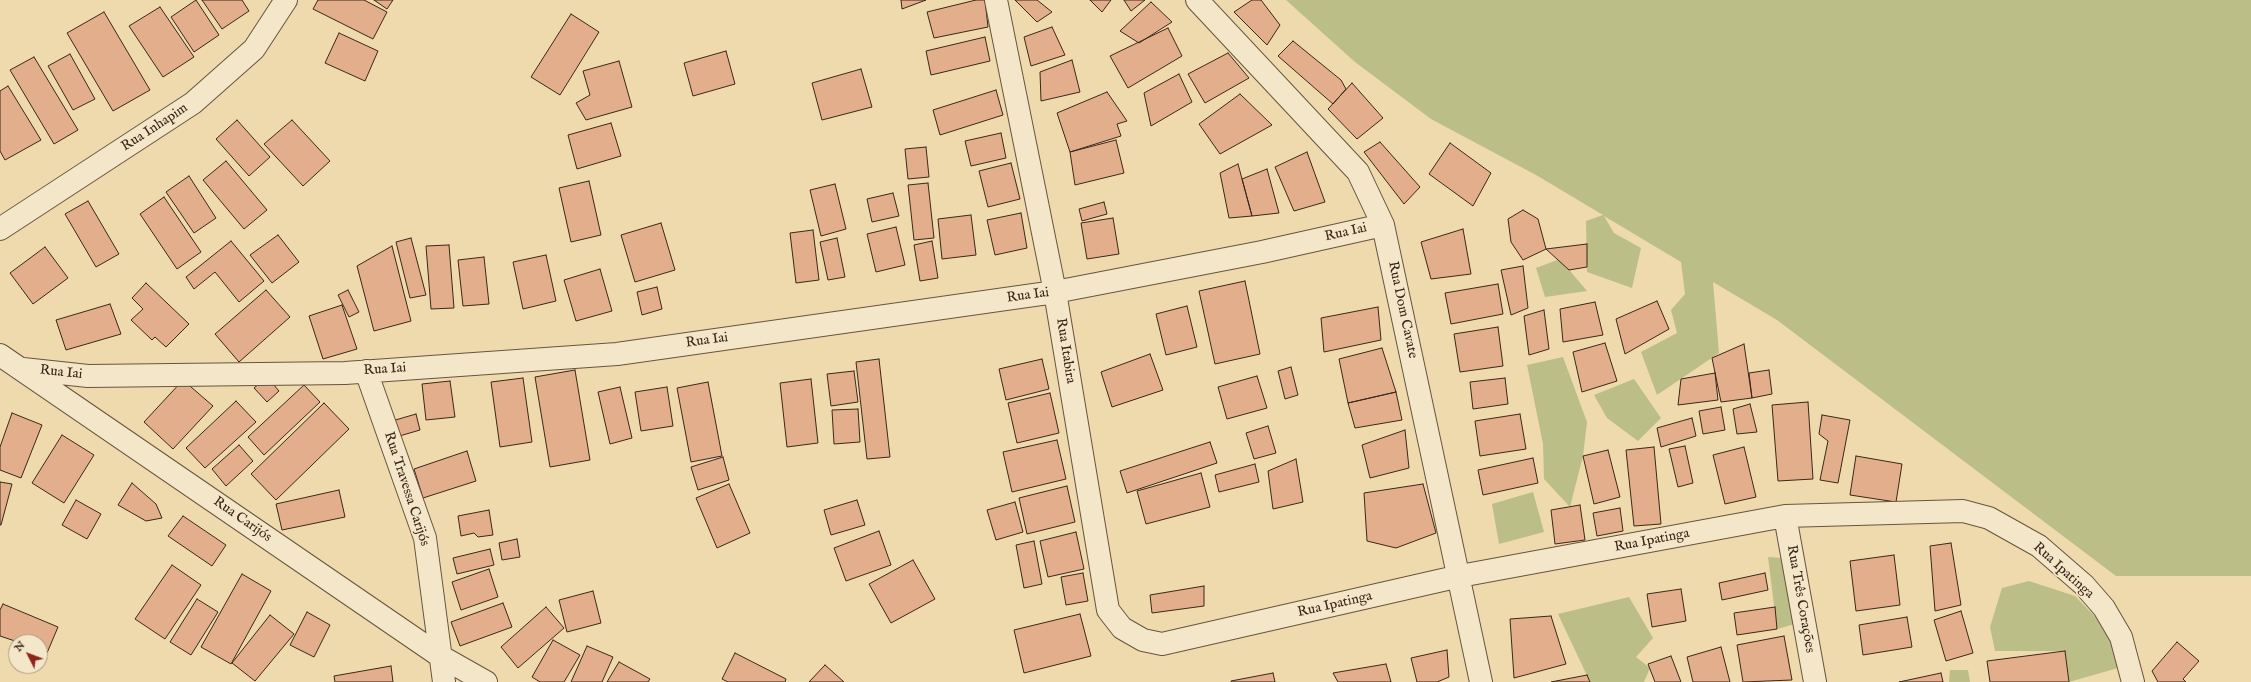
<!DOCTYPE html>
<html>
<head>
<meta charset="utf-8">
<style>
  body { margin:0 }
  #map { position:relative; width:2251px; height:682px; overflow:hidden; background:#eedaac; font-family:"IM FELL English",serif }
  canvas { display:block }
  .north { position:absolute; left:8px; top:634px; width:40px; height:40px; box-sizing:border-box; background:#f4e7c9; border:1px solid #aa9a83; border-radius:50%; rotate:312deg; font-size:11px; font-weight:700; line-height:16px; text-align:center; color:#3b271a }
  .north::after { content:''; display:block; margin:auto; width:14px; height:18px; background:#8f2418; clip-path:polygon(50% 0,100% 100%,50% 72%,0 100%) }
</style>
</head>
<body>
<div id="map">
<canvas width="2251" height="682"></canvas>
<div class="north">N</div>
</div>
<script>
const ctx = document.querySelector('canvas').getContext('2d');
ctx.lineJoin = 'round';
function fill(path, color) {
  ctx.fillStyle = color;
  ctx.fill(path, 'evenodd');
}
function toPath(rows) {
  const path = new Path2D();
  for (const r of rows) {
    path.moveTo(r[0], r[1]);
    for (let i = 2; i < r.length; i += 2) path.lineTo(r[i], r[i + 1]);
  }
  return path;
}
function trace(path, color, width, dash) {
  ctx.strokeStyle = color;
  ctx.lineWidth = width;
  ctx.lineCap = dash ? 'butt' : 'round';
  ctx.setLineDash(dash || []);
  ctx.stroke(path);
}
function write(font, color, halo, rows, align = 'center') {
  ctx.font = font + ' "IM FELL English",serif';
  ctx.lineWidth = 3.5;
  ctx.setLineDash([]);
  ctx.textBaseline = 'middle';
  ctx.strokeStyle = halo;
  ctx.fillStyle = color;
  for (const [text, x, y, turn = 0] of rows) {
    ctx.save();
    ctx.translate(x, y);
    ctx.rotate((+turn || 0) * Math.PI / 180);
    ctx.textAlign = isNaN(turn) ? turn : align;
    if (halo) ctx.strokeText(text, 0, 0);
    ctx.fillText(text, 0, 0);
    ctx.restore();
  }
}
fill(toPath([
  [1286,0,2251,0,2251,576,2116,576,1777,320,1713,282,1719,353,1657,395,1641,352,1677,333,1671,310,1685,294,1681,262,1604,216,1614,233,1641,248,1632,288,1587,272,1586,221,1603,215,1536,175,1431,119,1355,62],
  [1560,259,1587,291,1545,297,1536,268],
  [1563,357,1587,422,1583,456,1570,507,1544,479,1543,444,1527,365],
  [1634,379,1661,418,1638,441,1607,418,1594,395],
  [1533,492,1544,532,1499,544,1492,504],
  [1768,557,1782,558,1795,624,1777,629],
  [2029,581,2075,596,2106,628,2118,668,2069,682,2065,651,1995,651,1990,627,2002,588],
  [1629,597,1653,638,1636,657,1650,668,1644,682,1590,682,1558,614],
  [1950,670,1968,670,1970,682,1949,682]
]), '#bcbe87');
const building = toPath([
  [196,0,219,35,194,52,171,17,196,0],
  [202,0,242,0,249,11,222,29,202,0],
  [318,0,364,0,387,12,373,39,313,9,318,0],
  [374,0,393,0,387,9,374,0],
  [901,0,926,0,902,9,901,0],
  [976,0,985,0,988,27,934,38,927,12,976,0],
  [1015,0,1037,0,1052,12,1037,22,1015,0],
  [1090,0,1111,0,1102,12,1090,0],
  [1124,0,1145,0,1131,11,1124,0],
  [1252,0,1261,0,1280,25,1267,45,1234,12,1252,0],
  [1151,2,1172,22,1139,43,1120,31,1151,2],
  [160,7,194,57,163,77,129,26,160,7],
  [104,12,150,90,113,111,67,33,104,12],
  [571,14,599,32,560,95,531,77,571,14],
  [1052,27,1065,55,1031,66,1024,37,1052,27],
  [1168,28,1182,56,1128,88,1110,56,1168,28],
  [339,33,378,51,365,81,325,63,339,33],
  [985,37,990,61,931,75,926,51,985,37],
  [1293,41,1341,80,1346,89,1333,104,1278,56,1293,41],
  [726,51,735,84,693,96,684,63,726,51],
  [1228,53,1249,78,1205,103,1188,74,1228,53],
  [70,54,95,99,73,110,48,66,70,54],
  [34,57,78,130,54,144,10,70,34,57],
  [1072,60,1080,92,1041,101,1040,72,1072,60],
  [619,61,632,107,586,120,576,103,590,95,583,71,619,61],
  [861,69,872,107,822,120,812,83,861,69],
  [1179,74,1192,102,1151,126,1144,93,1179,74],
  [1352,83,1383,118,1357,139,1328,109,1352,83],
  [8,86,41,140,5,160,0,151,0,91,8,86],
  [996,90,1003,115,940,135,933,110,996,90],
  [1107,92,1127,121,1117,124,1121,136,1070,152,1057,113,1107,92],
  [1240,94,1272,125,1220,154,1199,124,1240,94],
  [237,120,270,157,249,176,216,139,237,120],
  [292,120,330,161,303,186,264,144,292,120],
  [611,123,621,156,577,169,568,135,611,123],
  [1001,133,1006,158,971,166,965,141,1001,133],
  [1116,140,1124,173,1075,185,1070,152,1116,140],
  [1380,142,1420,187,1404,204,1364,152,1380,142],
  [1450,143,1491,173,1473,206,1429,174,1450,143],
  [926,147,929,177,908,179,905,149,926,147],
  [1307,152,1325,202,1294,211,1275,167,1307,152],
  [226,161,267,210,244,229,203,180,226,161],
  [1011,163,1020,199,988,207,979,171,1011,163],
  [1238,164,1252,216,1229,218,1220,173,1238,164],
  [1267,169,1279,213,1252,216,1242,179,1267,169],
  [189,176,216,218,194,233,166,192,189,176],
  [589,181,601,235,571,242,559,188,589,181],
  [928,183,934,238,914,240,908,185,928,183],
  [835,184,846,229,821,236,810,190,835,184],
  [893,193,899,216,872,222,867,199,893,193],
  [164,197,201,252,177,269,140,214,164,197],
  [88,201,119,254,96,267,65,214,88,201],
  [1104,202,1107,214,1082,221,1079,209,1104,202],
  [1523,210,1538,219,1546,249,1523,260,1511,242,1508,219,1523,210],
  [1021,213,1027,248,995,255,987,220,1021,213],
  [971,215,976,255,942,259,938,219,971,215],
  [1113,218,1119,254,1087,259,1081,223,1113,218],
  [661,223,675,270,635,282,621,235,661,223],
  [896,227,905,265,876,272,867,234,896,227],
  [1463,229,1471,274,1431,279,1421,242,1463,229],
  [813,230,819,280,796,283,790,233,813,230],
  [278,235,299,262,272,283,250,255,278,235],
  [411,238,426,295,410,298,396,242,411,238],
  [837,238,845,277,828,280,820,242,837,238],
  [231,241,264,281,239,302,215,272,194,289,186,277,231,241],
  [932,241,938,278,920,281,914,245,932,241],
  [1587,244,1587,267,1569,270,1546,249,1587,244],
  [449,245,454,308,431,309,426,246,449,245],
  [392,246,411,321,374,331,357,266,392,246],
  [45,247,68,278,33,304,10,273,45,247],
  [546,255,556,301,523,309,513,262,546,255],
  [484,257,489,304,463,306,458,260,484,257],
  [1523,266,1528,308,1511,315,1501,270,1523,266],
  [600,269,612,311,576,321,564,280,600,269],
  [1245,281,1260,354,1215,364,1199,291,1245,281],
  [146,283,189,324,166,347,155,337,152,340,131,320,143,309,132,298,146,283],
  [1498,284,1503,314,1451,324,1445,293,1498,284],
  [657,287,662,309,642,315,637,292,657,287],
  [266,290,290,317,239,362,215,334,266,290],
  [348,290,359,312,349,317,338,295,348,290],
  [1657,301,1669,329,1625,354,1616,319,1657,301],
  [1595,302,1603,335,1563,342,1560,309,1595,302],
  [110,304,121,334,66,350,56,320,110,304],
  [342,305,357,349,323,359,309,316,342,305],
  [1187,306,1197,347,1166,355,1156,314,1187,306],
  [1378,307,1381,340,1324,352,1321,318,1378,307],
  [1544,310,1549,349,1529,355,1524,316,1544,310],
  [1498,327,1503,366,1460,372,1454,334,1498,327],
  [1605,343,1617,381,1582,392,1573,352,1605,343],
  [1744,344,1752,398,1721,402,1712,358,1744,344],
  [1382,348,1396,392,1348,403,1339,359,1382,348],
  [1150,354,1163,390,1112,407,1101,372,1150,354],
  [879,359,890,457,867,459,856,362,879,359],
  [1042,359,1049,389,1006,400,999,369,1042,359],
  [1291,367,1298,395,1285,399,1278,371,1291,367],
  [575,370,590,460,550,467,535,377,575,370],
  [1769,370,1772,394,1752,398,1749,373,1769,370],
  [854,371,858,402,831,406,827,374,854,371],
  [1715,373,1718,400,1678,405,1681,379,1715,373],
  [1257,376,1267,408,1227,419,1218,387,1257,376],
  [267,377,279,391,267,402,254,388,267,377],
  [523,378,532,442,500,447,491,382,523,378],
  [1505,378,1508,404,1473,409,1470,382,1505,378],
  [811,379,818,443,787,447,780,383,811,379],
  [183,380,213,406,173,449,144,422,183,380],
  [450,381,455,417,426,420,422,384,450,381],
  [708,382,722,456,691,462,677,388,708,382],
  [304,385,320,402,264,455,248,437,304,385],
  [620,387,632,438,610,444,598,392,620,387],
  [667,387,673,426,641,431,635,392,667,387],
  [1396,392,1402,420,1355,428,1348,403,1396,392],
  [1050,393,1059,433,1017,443,1008,403,1050,393],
  [236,401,256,422,205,468,186,448,236,401],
  [1808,402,1813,479,1778,481,1772,405,1808,402],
  [324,403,349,429,276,500,251,474,324,403],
  [1750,404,1757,432,1737,434,1733,409,1750,404],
  [1721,407,1725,430,1703,434,1699,411,1721,407],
  [858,409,860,442,834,444,832,410,858,409],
  [12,413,42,425,21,478,0,470,0,447,12,413],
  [416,414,420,430,396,437,392,421,416,414],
  [1520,414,1526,449,1480,456,1475,421,1520,414],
  [1822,415,1850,420,1838,483,1820,480,1828,441,1819,434,1822,415],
  [1692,418,1696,436,1661,447,1657,428,1692,418],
  [1268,426,1276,453,1254,459,1246,433,1268,426],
  [1405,430,1409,468,1370,478,1362,445,1405,430],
  [62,435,94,455,64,503,32,483,62,435],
  [1057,440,1066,479,1012,492,1003,452,1057,440],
  [1210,442,1217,463,1127,493,1120,471,1210,442],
  [239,445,253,461,226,486,212,469,239,445],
  [1685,446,1693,483,1678,487,1669,449,1685,446],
  [1654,447,1661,524,1634,526,1626,450,1654,447],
  [1744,447,1756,497,1725,504,1713,455,1744,447],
  [1608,450,1620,497,1594,504,1583,456,1608,450],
  [467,451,476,481,423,498,414,469,467,451],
  [1856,456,1902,464,1896,502,1850,495,1856,456],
  [723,457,729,480,698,490,691,467,723,457],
  [1533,458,1538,483,1483,495,1478,470,1533,458],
  [1296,459,1303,502,1273,509,1268,471,1296,459],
  [1255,464,1259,482,1219,492,1215,475,1255,464],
  [1201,473,1210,507,1146,524,1137,491,1201,473],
  [0,482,12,484,1,525,0,525,0,482],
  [132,483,156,504,162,518,146,521,118,505,132,483],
  [729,484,750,533,717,548,696,498,729,484],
  [1423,484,1436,533,1396,548,1367,541,1364,493,1423,484],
  [1067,486,1075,522,1027,534,1019,498,1067,486],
  [339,490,345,517,282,530,276,504,339,490],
  [76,500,101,514,87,539,62,525,76,500],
  [857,500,865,525,831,535,824,510,857,500],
  [1015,502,1023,532,996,540,987,510,1015,502],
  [1580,505,1585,540,1555,544,1551,510,1580,505],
  [1620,508,1623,531,1597,536,1593,513,1620,508],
  [489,510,493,535,478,537,474,533,461,536,458,516,489,510],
  [183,516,226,545,212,566,168,536,183,516],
  [879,531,891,565,846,581,834,548,879,531],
  [1076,532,1084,569,1048,577,1040,541,1076,532],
  [517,539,520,557,502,560,499,543,517,539],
  [1034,541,1042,584,1024,588,1016,545,1034,541],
  [1951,543,1961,605,1935,611,1930,546,1951,543],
  [490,549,494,565,457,574,453,558,490,549],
  [1894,555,1900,605,1856,611,1850,561,1894,555],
  [913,560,935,599,891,623,869,584,913,560],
  [172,565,201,585,165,639,135,619,172,565],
  [489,569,498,597,461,610,452,582,489,569],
  [1083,573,1088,601,1066,605,1061,577,1083,573],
  [1765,573,1768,590,1722,600,1719,583,1765,573],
  [242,574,271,591,231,664,201,647,242,574],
  [1204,586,1204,606,1152,613,1150,595,1204,586],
  [1681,589,1686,621,1652,627,1647,594,1681,589],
  [593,591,601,623,567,632,559,600,593,591],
  [197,599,218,612,191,655,170,642,197,599],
  [503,603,512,627,460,646,451,622,503,603],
  [3,604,58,627,47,653,40,650,40,642,18,642,0,636,0,610,3,604],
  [546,607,564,628,518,668,501,647,546,607],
  [1775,607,1777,629,1737,635,1734,613,1775,607],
  [1961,611,1973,653,1946,661,1934,620,1961,611],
  [307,612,330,625,314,657,290,645,307,612],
  [1080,614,1091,656,1024,673,1014,630,1080,614],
  [270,615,294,634,255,681,232,663,270,615],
  [1551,616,1566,664,1514,678,1510,619,1551,616],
  [1907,617,1912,647,1863,655,1859,625,1907,617],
  [1784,636,1792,680,1743,682,1737,645,1784,636],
  [553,640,580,655,564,682,540,682,532,677,553,640],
  [2177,642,2199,661,2183,679,2186,682,2158,682,2152,671,2177,642],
  [587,646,613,657,602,682,571,682,587,646],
  [1721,647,1730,682,1693,682,1687,657,1721,647],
  [1447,650,1449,677,1437,682,1417,682,1411,658,1447,650],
  [2065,651,2069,682,1990,682,1987,661,2065,651],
  [735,653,786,679,785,682,728,682,722,679,735,653],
  [1671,656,1681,682,1655,682,1648,664,1671,656],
  [619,662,650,679,648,682,607,682,619,662],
  [1386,664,1391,682,1338,682,1333,673,1386,664],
  [825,665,844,682,809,682,825,665],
  [391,666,393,682,335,682,334,676,391,666],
  [1273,673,1275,682,1231,682,1231,681,1273,673],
  [1941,673,1943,682,1899,682,1941,673],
  [1587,675,1590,682,1551,682,1587,675]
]);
fill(building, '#e3ae8b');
trace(building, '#3b271a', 1);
const minor = toPath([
  [996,0,1055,292,1108,610,1122,628,1143,640,1162,644,1460,576,1785,516,1963,511,1989,518,2039,546,2084,585,2104,608,2121,637,2133,682],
  [1197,0,1358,172,1383,225,1481,682],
  [0,229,193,103,254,49,286,0],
  [0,355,440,656,486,682],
  [23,369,88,376,345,373,617,354,1055,292,1262,252,1383,225],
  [366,371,425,538,444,682],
  [1785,516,1815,682]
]);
trace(minor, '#68543e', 24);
trace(minor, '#f4e7c9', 22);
write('14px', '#3b271a', '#f4e7c9', [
  ["Rua Inhapim",155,128,-33],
  ["Rua Iai",1346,233,-13],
  ["Rua Iai",1028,296,-8],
  ["Rua Dom Cavate",1402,310,78],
  ["Rua Iai",707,341,-8],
  ["Rua Itabira",1065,351,81],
  ["Rua Iai",385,370,-4],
  ["Rua Iai",61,373,6],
  ["Rua Travessa Carijós",406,489,72],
  ["Rua Carijós",242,520,35],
  ["Rua Ipatinga",1652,541,-11],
  ["Rua Ipatinga",2063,571,42],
  ["Rua Três Corações",1800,599,80],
  ["Rua Ipatinga",1335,605,-13]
]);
</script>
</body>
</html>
